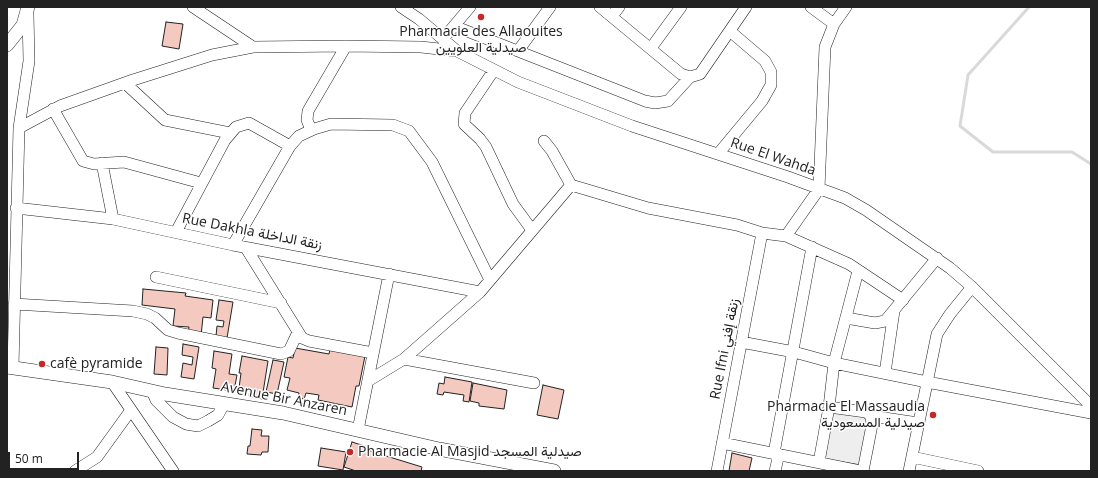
<!DOCTYPE html>
<html>
<head>
<meta charset="utf-8">
<style>
  body { margin:0 }
  #map { position:relative; width:1098px; height:478px; overflow:hidden; background:#fff; font-family:"Open Sans",sans-serif }
  canvas { display:block }
  .frame { position:absolute; inset:0; border:8px solid #222; pointer-events:none }
  .scale { position:absolute; left:8px; top:452px; width:71px; height:18px; box-sizing:border-box; border:2px solid #222; border-top:0; padding-left:5px; font-size:12px; line-height:14px; white-space:nowrap; color:#222; -webkit-text-stroke:3px #fff; paint-order:stroke }
</style>
</head>
<body>
<div id="map">
<canvas width="1098" height="478"></canvas>
<div class="frame"></div>
<div class="scale">50 m</div>
</div>
<script>
const ctx = document.querySelector('canvas').getContext('2d');
ctx.lineJoin = 'round';
function fill(path, color) {
  ctx.fillStyle = color;
  ctx.fill(path, 'evenodd');
}
function toPath(rows) {
  const path = new Path2D();
  for (const r of rows) {
    path.moveTo(r[0], r[1]);
    for (let i = 2; i < r.length; i += 2) path.lineTo(r[i], r[i + 1]);
  }
  return path;
}
function trace(path, color, width, dash) {
  ctx.strokeStyle = color;
  ctx.lineWidth = width;
  ctx.lineCap = dash ? 'butt' : 'round';
  ctx.setLineDash(dash || []);
  ctx.stroke(path);
}
function write(font, color, halo, rows, align = 'center') {
  ctx.font = font + ' "Open Sans",Vazirmatn,sans-serif';
  ctx.lineWidth = 3;
  ctx.setLineDash([]);
  ctx.textBaseline = 'middle';
  ctx.strokeStyle = halo;
  ctx.fillStyle = color;
  for (const [text, x, y, turn = 0] of rows) {
    ctx.save();
    ctx.translate(x, y);
    ctx.rotate((+turn || 0) * Math.PI / 180);
    ctx.textAlign = isNaN(turn) ? turn : align;
    if (halo) ctx.strokeText(text, 0, 0);
    ctx.fillText(text, 0, 0);
    ctx.restore();
  }
}
const green = toPath([
  [832,411,866,415,868,418,861,465,824,459,832,411]
]);
fill(green, '#eee');
trace(green, '#6f6f6f', 1);
trace(toPath([
  [1029,7,968,75,960,126,993,152,1072,152,1091,164]
]), '#d9d9d9', 3);
const building = toPath([
  [166,22,183,24,179,49,162,46,166,22],
  [143,289,186,293,185,296,213,300,211,318,203,317,201,336,188,335,189,327,173,326,175,309,142,305,143,289],
  [219,300,233,302,227,338,216,336,217,326,223,327,224,321,216,320,219,300],
  [183,344,199,347,194,379,181,377,183,363,192,365,193,357,182,355,183,344],
  [156,347,168,348,167,375,154,374,156,347],
  [295,348,329,354,330,349,365,356,359,386,356,386,352,407,318,400,319,395,306,393,304,399,298,398,299,393,287,390,290,378,284,377,288,357,293,358,295,348],
  [214,351,232,354,229,374,237,375,234,391,213,388,216,369,212,368,214,351],
  [242,356,268,361,262,399,249,396,250,389,239,388,241,373,239,373,242,356],
  [273,360,284,362,277,394,266,392,273,360],
  [445,377,472,382,469,402,463,401,464,395,444,392,443,395,437,394,439,383,444,384,445,377],
  [473,383,507,390,504,409,479,406,479,403,470,401,473,383],
  [543,385,564,390,558,419,537,415,543,385],
  [252,429,262,430,261,436,269,436,268,452,262,452,261,455,247,454,248,446,250,446,252,429],
  [352,442,371,448,370,451,422,467,421,471,356,471,344,467,352,442],
  [321,448,346,452,343,470,318,466,321,448],
  [732,453,752,458,749,471,729,471,732,453]
]);
fill(building, '#f3c9c0');
trace(building, '#222', 1);
const minor = toPath([
  [193,7,253,47],
  [401,7,419,19,457,51,518,82,632,126,788,177,845,198,866,210,950,268,972,287,1091,406],
  [600,7,681,74,690,77,700,74,746,7],
  [811,7,834,24],
  [612,16,619,7],
  [454,26,645,101,655,103,668,101,690,77],
  [443,39,470,7],
  [651,48,681,7],
  [518,51,550,7],
  [494,70,465,113,464,124,480,139,486,147,513,204,532,230],
  [125,83,165,120,230,133],
  [53,109,83,161,94,164,124,162,201,183],
  [19,128,60,106,133,80,212,55,253,47,346,46,421,47,457,51],
  [311,130,307,120,308,111,346,46],
  [544,141,552,151,571,185,648,208,737,225,762,233,786,236,849,264,903,300],
  [718,154,762,101,771,85,771,72,765,61,731,32],
  [102,163,113,219],
  [16,208,113,219,233,245,480,292],
  [176,232,225,140,236,127,249,123,290,146],
  [786,236,819,189,825,47,834,24,846,7],
  [233,245,290,146,299,136,314,129,331,124,393,125,409,131,432,162,490,280],
  [246,248,302,338,309,341,373,353],
  [156,277,281,303],
  [14,304,133,311,147,314,155,318,168,330,178,333,281,354,289,351,298,332],
  [846,318,875,323,885,321,937,258],
  [741,342,794,352,834,363,927,382,1091,413],
  [404,359,534,383],
  [13,367,19,128,29,61,28,14],
  [885,373,894,311],
  [368,381,404,359,480,292,571,185],
  [112,382,173,471],
  [152,391,156,400,173,417,186,424,198,426,208,421,218,415,224,404],
  [829,407,866,412,871,416,872,425,863,471],
  [871,416,918,423],
  [358,430,389,274],
  [722,443,860,471],
  [774,453,812,247],
  [912,457,978,471],
  [819,462,829,407,834,363,858,271],
  [75,471,97,457,131,410],
  [717,471,762,233],
  [775,471,779,454],
  [909,471,937,334,950,314,972,287]
]);
const major = toPath([
  [7,45,23,25,28,7],
  [7,367,112,382,165,394,283,413,439,449,554,471]
]);
trace(minor, '#222', 12);
trace(major, '#222', 14);
trace(minor, '#fff', 11);
trace(major, '#fff', 13);
for (const [x, y, r, color] of [
  [481,17,4,"#c62828"],
  [42,364,4,"#c62828"],
  [933,415,4,"#c62828"],
  [350,452,4,"#c62828"]
]) {
  const dot = new Path2D();
  dot.arc(x, y, r, 0, 2 * Math.PI);
  ctx.fillStyle = color;
  ctx.fill(dot);
  trace(dot, '#fff', 1.5);
}
write('14px', '#222', '#fff', [
  ["Pharmacie des Allaouites",481,32,"center"],
  ["صيدلية العلويين",481,48,"center"],
  ["cafè pyramide",50,364],
  ["Pharmacie El Massaudia",925,407,"right"],
  ["صيدلية المسعودية",925,423,"right"],
  ["Pharmacie Al Masjid صيدلية المسجد",358,452]
], 'left');
write('14px', '#222', '#fff', [
  ["Rue El Wahda",773,157,19],
  ["Rue Dakhla زنقة الداخلة",252,232,11],
  ["Rue Ifni زنقة إفني",725,349,-79],
  ["Avenue Bir Anzaren",284,399,11]
]);
</script>
</body>
</html>
